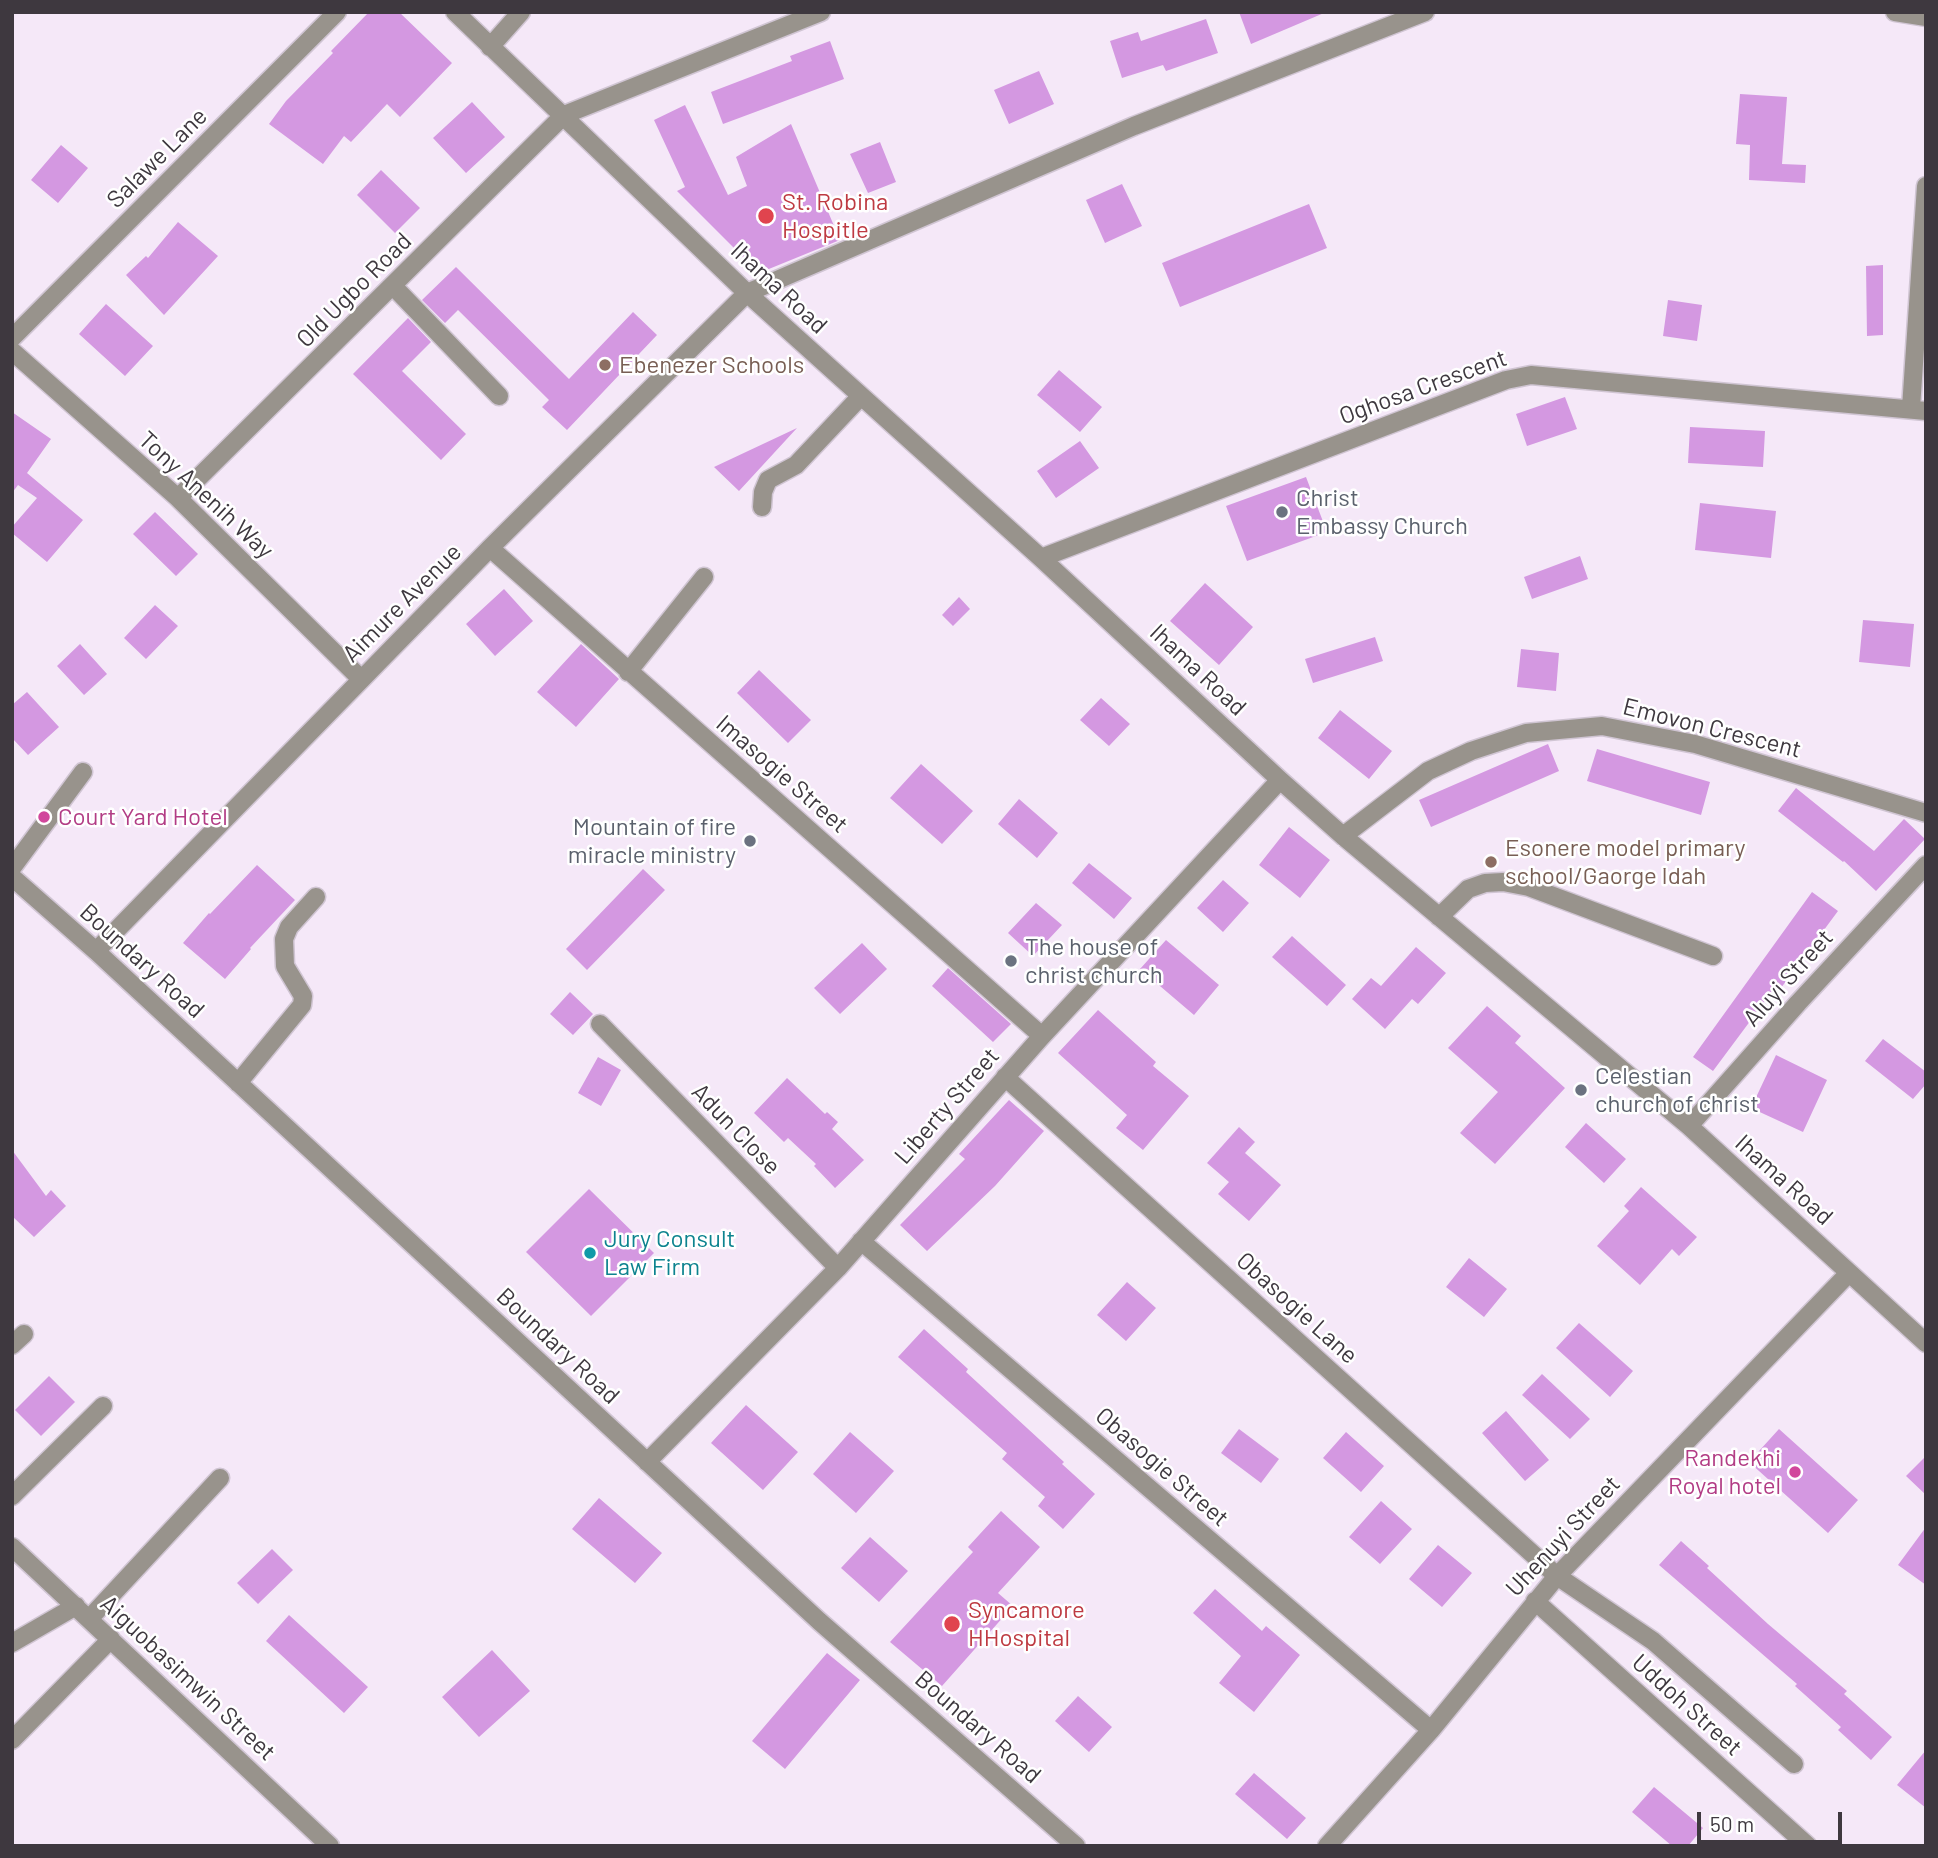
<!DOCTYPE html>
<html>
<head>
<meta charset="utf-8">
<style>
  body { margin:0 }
  #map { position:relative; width:1938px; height:1858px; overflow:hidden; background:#f5e8f8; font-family:Barlow,sans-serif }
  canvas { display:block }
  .frame { position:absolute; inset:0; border:14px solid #3e383f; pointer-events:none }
  .scale { position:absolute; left:1697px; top:1812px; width:145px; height:32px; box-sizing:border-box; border:4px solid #3e383f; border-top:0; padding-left:9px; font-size:21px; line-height:24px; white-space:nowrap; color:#3e383f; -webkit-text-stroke:5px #fff; paint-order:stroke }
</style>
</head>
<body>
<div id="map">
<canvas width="1938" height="1858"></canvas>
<div class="frame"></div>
<div class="scale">50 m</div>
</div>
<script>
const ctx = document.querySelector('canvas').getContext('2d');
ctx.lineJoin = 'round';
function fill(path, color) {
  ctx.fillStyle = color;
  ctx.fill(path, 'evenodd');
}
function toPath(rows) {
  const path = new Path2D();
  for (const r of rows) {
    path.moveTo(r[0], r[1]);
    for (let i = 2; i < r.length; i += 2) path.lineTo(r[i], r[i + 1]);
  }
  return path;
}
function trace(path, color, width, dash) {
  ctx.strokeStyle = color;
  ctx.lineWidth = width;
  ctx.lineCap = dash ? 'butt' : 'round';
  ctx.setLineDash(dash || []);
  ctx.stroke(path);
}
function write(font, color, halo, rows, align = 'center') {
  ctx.font = font + ' Barlow,sans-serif';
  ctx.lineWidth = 5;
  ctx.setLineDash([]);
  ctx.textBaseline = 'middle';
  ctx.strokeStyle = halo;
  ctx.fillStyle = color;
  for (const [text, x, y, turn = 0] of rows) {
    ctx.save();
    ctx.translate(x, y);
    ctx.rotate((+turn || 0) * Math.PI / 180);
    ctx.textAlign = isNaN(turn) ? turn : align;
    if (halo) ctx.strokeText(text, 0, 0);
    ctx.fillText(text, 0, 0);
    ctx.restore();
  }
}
fill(toPath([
  [369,12,399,12,452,63,400,117,387,104,351,142,344,136,323,164,269,124,286,101,333,53,331,51],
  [1239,12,1324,12,1324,13,1251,44],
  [1206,19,1218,53,1166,71,1163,65,1122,78,1110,41,1138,32,1141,41],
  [830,41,844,79,723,124,711,92,792,61,790,56],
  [1039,71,1054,104,1009,124,994,90],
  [1740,94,1787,97,1782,164,1806,165,1805,183,1749,180,1750,145,1736,144],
  [472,102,505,137,466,173,433,138],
  [685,105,728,195,747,186,736,157,791,124,840,240,759,273,677,191,685,187,654,120],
  [880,142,896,182,868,193,850,154],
  [61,145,88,168,58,203,31,180],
  [381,170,420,208,395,233,357,195],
  [1122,184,1142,226,1105,243,1086,200],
  [1309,204,1327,248,1180,307,1162,263],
  [178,222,218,256,164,315,126,275,146,256,148,258],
  [1883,265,1883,335,1867,336,1866,266],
  [456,267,569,379,633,312,657,335,567,430,542,407,549,400,458,310,445,323,422,300],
  [1668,300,1702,305,1697,341,1663,336],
  [106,304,153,346,125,376,79,334],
  [408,318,431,342,402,371,466,434,441,460,353,374],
  [1059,370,1102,407,1080,432,1037,395],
  [1565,397,1577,429,1527,446,1516,414],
  [12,412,51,439,27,473,83,520,47,562,12,533,12,527,37,498,18,485,12,493],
  [1690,427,1765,431,1763,467,1688,463],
  [797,428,739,491,714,467],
  [1080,441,1099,468,1056,498,1037,471],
  [1306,477,1327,532,1247,561,1226,506],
  [1700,503,1776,511,1771,558,1695,550],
  [155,512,198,554,176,576,133,534],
  [1580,556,1588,579,1532,599,1524,577],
  [1205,583,1253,627,1219,665,1170,621],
  [504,589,533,621,495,656,466,624],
  [959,597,970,609,953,626,942,615],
  [155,605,178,626,146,659,124,638],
  [1863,620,1914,624,1910,667,1859,662],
  [1375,637,1383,661,1313,683,1305,659],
  [80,644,107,674,84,695,57,666],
  [581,644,619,679,576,727,537,692],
  [1521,649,1559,653,1556,691,1517,687],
  [759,670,811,720,788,743,737,693],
  [27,692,59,727,28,755,12,738,12,705],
  [1101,698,1130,724,1109,746,1080,720],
  [1340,710,1392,751,1369,779,1318,738],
  [1548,744,1559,771,1431,827,1419,800],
  [1597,749,1710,782,1701,815,1587,781],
  [921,764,973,811,942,844,890,798],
  [1796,788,1874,851,1904,819,1925,839,1876,891,1844,861,1843,862,1778,811],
  [1019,799,1058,833,1037,858,998,824],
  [1289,827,1330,860,1300,898,1259,865],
  [1089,863,1132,898,1114,919,1072,883],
  [257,865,295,900,250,948,251,949,225,979,183,943,209,913,210,914],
  [643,869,665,890,587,970,566,949],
  [1223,880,1249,903,1223,932,1197,908],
  [1812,892,1838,911,1778,992,1774,989,1713,1071,1693,1057],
  [1036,903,1062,925,1033,956,1008,933],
  [1292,936,1346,985,1327,1006,1272,957],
  [1166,940,1219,985,1194,1015,1140,969],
  [862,943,887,969,840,1014,814,988],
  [1416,947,1446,973,1418,1004,1412,999,1385,1029,1352,999,1371,978,1381,986],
  [948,968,1011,1024,993,1042,932,986],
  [570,992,593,1014,573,1035,550,1014],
  [1487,1006,1521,1036,1515,1043,1565,1088,1495,1164,1460,1133,1498,1092,1448,1048],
  [1098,1010,1156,1062,1153,1066,1189,1096,1143,1150,1116,1128,1127,1115,1058,1053],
  [1883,1039,1926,1072,1926,1084,1913,1099,1865,1061],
  [1776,1055,1827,1080,1803,1132,1751,1108],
  [598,1057,621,1070,601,1106,578,1093],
  [787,1078,825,1114,827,1112,838,1122,832,1129,864,1160,835,1188,814,1166,816,1164,788,1138,784,1142,754,1113],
  [1009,1100,1044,1131,995,1186,927,1251,900,1225,965,1159,959,1154],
  [1586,1123,1626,1159,1604,1183,1565,1147],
  [1239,1127,1255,1142,1245,1153,1281,1185,1249,1221,1218,1194,1229,1182,1207,1163],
  [12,1150,46,1196,51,1190,66,1206,34,1237,12,1216],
  [1641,1187,1697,1237,1679,1256,1672,1249,1640,1285,1597,1246,1629,1211,1624,1206],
  [589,1189,654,1253,591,1316,526,1252],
  [1469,1258,1507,1289,1484,1317,1446,1287],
  [1127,1282,1156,1308,1126,1341,1097,1315],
  [1579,1323,1633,1371,1610,1397,1556,1348],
  [924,1329,968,1369,966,1372,1064,1462,1062,1464,1095,1494,1063,1529,1038,1506,1045,1497,1002,1459,1007,1453,898,1357],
  [1542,1374,1590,1419,1570,1439,1522,1395],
  [49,1376,75,1402,41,1436,15,1410],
  [746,1405,798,1452,763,1490,711,1443],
  [1506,1411,1549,1460,1525,1481,1482,1433],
  [1239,1429,1279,1459,1261,1483,1221,1453],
  [1779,1429,1858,1500,1828,1533,1749,1462],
  [850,1432,894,1471,856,1513,813,1474],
  [1346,1432,1384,1466,1361,1492,1323,1458],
  [1926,1456,1926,1495,1906,1476],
  [599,1498,662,1553,635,1583,572,1529],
  [1381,1501,1412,1529,1380,1564,1349,1537],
  [1001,1511,1040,1547,998,1593,1013,1606,942,1686,890,1642,973,1552,968,1547],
  [1926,1527,1926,1585,1898,1565],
  [870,1537,908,1571,879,1602,841,1568],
  [1681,1541,1709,1566,1707,1568,1768,1624,1847,1691,1844,1694,1892,1737,1871,1760,1838,1730,1841,1727,1795,1686,1797,1684,1659,1565],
  [1438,1545,1472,1573,1442,1607,1409,1579],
  [272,1549,293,1570,258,1604,237,1583],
  [1215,1589,1262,1631,1266,1626,1300,1655,1254,1712,1219,1683,1241,1656,1193,1613],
  [289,1615,368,1687,344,1713,266,1641],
  [492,1650,530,1691,479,1737,442,1697],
  [827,1653,860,1680,785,1769,752,1741],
  [1078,1696,1112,1727,1089,1752,1055,1721],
  [1926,1750,1926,1808,1897,1785],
  [1254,1773,1306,1818,1287,1839,1235,1794],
  [1654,1787,1703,1828,1688,1846,1672,1846,1632,1812]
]), '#d498e1');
const minor = toPath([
  [455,12,747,293,1041,558,1280,780,1343,836,1689,1126,1926,1343],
  [1895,12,1926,17],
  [490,47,521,12],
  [393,286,499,396],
  [12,338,337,12],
  [12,351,178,498,361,679],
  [1911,408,1926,186],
  [178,498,564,115,821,12],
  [762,507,763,492,768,480,796,465,861,396],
  [490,548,1042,1036],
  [1041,558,1506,380,1531,375,1926,411],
  [628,672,704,577],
  [1343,836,1428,771,1471,751,1526,733,1602,726,1695,744,1926,813],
  [12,868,83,772],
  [12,877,96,951,819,1621,1076,1846],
  [1439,917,1468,889,1485,883,1503,882,1529,887,1713,956],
  [96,951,490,548,747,293,1134,126,1425,12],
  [600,1024,838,1268],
  [1005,1077,1557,1576,1653,1641,1794,1764],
  [238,1083,302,1005,303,996,285,966,284,939,289,927,316,897],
  [1689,1126,1798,1003,1926,865],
  [861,1241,1431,1730],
  [12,1345,24,1334],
  [647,1462,838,1268,1042,1036,1280,780],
  [12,1496,103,1406],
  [12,1547,330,1846],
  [1535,1601,1808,1846],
  [89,1619,220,1478],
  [12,1643,76,1606],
  [12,1740,111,1639],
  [1327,1846,1431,1730,1557,1576,1849,1273]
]);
trace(minor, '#d0c5d3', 21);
trace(minor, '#98938c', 18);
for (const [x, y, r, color] of [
  [766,216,9,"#e0444e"],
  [605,365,7,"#8d6e63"],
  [1282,512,7,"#6b7280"],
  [44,817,7,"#d1479c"],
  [750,841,7,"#6b7280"],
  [1491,862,7,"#8d6e63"],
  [1011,961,7,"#6b7280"],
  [1581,1090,7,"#6b7280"],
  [590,1253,7,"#0f9aa8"],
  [1795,1472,7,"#d1479c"],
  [952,1624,9,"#e0444e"]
]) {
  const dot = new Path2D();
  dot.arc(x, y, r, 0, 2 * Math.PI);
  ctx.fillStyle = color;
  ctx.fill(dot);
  trace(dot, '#fff', 2.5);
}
write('24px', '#3e383f', '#fff', [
  ["Salawe Lane",157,158,-45],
  ["Ihama Road",779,288,43],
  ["Old Ugbo Road",354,290,-45],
  ["Oghosa Crescent",1423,387,-20],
  ["Tony Anenih Way",206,495,43],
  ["Aimure Avenue",402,603,-45],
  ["Ihama Road",1198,670,43],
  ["Emovon Crescent",1712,728,14],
  ["Imasogie Street",782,774,41],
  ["Boundary Road",142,961,42],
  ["Aluyi Street",1788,978,-48],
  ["Liberty Street",947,1106,-49],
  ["Adun Close",736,1129,46],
  ["Ihama Road",1784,1180,42],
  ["Obasogie Lane",1297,1308,42],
  ["Boundary Road",558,1346,43],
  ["Obasogie Street",1162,1467,41],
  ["Uhenuyi Street",1563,1536,-47],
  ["Aiguobasimwin Street",188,1678,43],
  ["Uddoh Street",1687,1705,42],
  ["Boundary Road",978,1727,41]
]);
write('24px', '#be3a42', '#fff', [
  ["St. Robina",782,202],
  ["Hospitle",782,230],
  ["Syncamore",968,1610],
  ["HHospital",968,1638]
], 'left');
write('24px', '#785e54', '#fff', [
  ["Ebenezer Schools",619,365],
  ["Esonere model primary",1505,848],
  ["school/Gaorge Idah",1505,876]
], 'left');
write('24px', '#5b616d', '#fff', [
  ["Christ",1296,498],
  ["Embassy Church",1296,526],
  ["Mountain of fire",736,827,"right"],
  ["miracle ministry",736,855,"right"],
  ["The house of",1025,947],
  ["christ church",1025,975],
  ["Celestian",1595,1076],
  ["church of christ",1595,1104]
], 'left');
write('24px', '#b23c85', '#fff', [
  ["Court Yard Hotel",58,817],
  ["Randekhi",1781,1458,"right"],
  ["Royal hotel",1781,1486,"right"]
], 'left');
write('24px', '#0d838f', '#fff', [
  ["Jury Consult",604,1239],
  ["Law Firm",604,1267]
], 'left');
</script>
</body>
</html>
